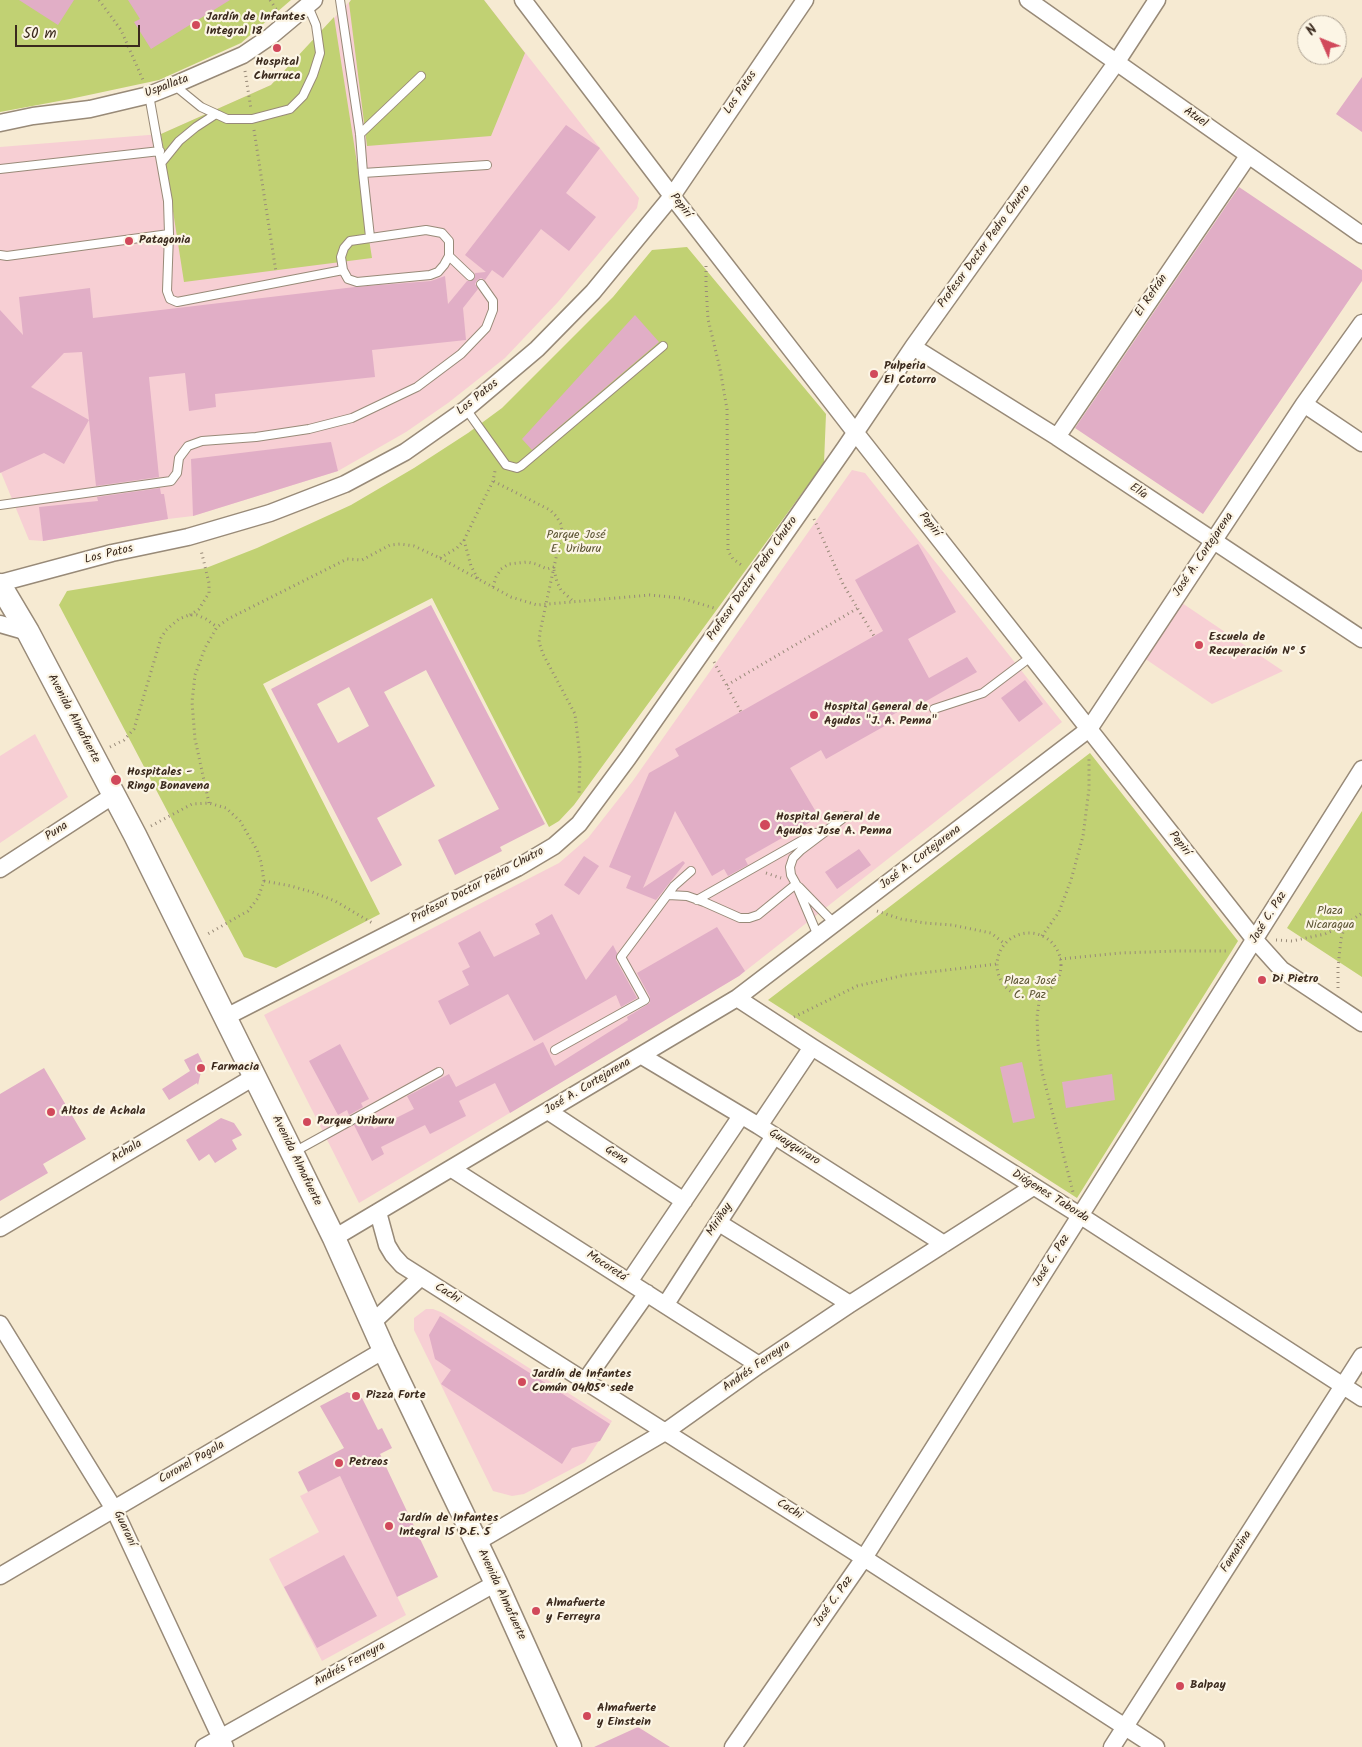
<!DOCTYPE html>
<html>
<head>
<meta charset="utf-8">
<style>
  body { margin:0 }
  #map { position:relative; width:1362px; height:1747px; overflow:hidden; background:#f6ead2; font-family:Kalam,sans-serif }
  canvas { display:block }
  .north { position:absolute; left:1297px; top:15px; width:50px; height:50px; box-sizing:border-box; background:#fcf5e5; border:1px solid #afa495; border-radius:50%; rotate:314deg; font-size:14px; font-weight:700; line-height:20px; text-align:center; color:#3b2a1e }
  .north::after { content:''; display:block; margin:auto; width:18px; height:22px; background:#d1495b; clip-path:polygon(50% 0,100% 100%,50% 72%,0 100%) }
  .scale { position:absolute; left:15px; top:25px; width:125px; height:22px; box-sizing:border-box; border:2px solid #3b2a1e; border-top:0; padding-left:6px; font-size:15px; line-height:18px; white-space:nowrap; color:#3b2a1e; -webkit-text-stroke:4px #fcf5e5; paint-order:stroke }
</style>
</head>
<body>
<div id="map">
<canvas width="1362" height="1747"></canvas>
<div class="north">N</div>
<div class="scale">50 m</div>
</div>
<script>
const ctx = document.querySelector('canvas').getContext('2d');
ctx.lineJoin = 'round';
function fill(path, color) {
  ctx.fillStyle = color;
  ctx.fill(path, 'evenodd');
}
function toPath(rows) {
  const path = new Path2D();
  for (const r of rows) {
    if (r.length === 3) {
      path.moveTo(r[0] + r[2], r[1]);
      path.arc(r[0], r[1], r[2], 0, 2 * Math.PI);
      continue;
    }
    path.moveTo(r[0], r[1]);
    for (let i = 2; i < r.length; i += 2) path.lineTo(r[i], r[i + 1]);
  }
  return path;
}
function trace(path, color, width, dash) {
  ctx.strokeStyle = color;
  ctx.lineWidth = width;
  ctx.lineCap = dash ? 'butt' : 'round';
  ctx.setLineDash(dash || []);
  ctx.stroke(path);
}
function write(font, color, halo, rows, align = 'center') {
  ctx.font = font + ' Kalam,sans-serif';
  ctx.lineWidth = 4.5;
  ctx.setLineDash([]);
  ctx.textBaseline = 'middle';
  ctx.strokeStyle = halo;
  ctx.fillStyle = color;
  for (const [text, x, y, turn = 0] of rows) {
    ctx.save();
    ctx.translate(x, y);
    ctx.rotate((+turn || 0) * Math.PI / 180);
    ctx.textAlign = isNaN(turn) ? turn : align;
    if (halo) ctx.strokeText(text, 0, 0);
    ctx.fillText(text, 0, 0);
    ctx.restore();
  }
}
fill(toPath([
  [351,0,484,0,639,198,637,208,558,302,505,358,448,403,406,432,338,471,193,516,168,519,43,541,29,540,0,470,0,147,161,134,271,85],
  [852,470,865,473,1062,722,739,976,359,1203,264,1015,559,863,588,838,632,782],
  [1182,603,1283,671,1212,704,1144,658],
  [35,734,68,797,0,843,0,756],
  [426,1309,433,1309,443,1313,612,1421,585,1462,524,1494,512,1496,493,1491,414,1330,414,1318],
  [340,1476,406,1615,322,1661,269,1559,319,1532,300,1496]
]), '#f7cfd4');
fill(toPath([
  [0,0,291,0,241,43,159,80,70,99,0,112],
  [351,0,484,0,525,53,491,136,367,146,349,3],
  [334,17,372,258,184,282,161,134,271,85],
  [687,247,826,414,824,463,574,805,559,821,549,827,432,598,263,684,380,914,276,968,244,957,59,605,67,591,206,568,257,548,351,505,414,468,468,433,502,408,613,297,652,250],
  [1090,753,1238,941,1077,1198,768,1000],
  [1362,811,1362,977,1287,928]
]), '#c1d173');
fill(toPath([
  [19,0,74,0,58,25],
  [128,0,230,0,151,49,134,22,140,19],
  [1362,77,1362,132,1336,114],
  [566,125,600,148,566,193,596,217,569,251,541,229,503,278,492,270,485,280,481,278,477,280,475,284,478,289,463,308,466,340,372,350,375,377,215,394,216,407,189,411,185,373,149,377,159,477,96,486,89,420,64,464,44,453,0,473,0,310,23,335,19,297,90,288,93,318,355,287,431,281,445,276,448,304,467,281,471,281,474,279,475,273,486,272,465,255],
  [82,352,87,401,89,420,31,387,64,353],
  [1239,187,1362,270,1362,281,1203,514,1075,428],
  [635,315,659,342,532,450,522,439],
  [331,442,338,471,193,516,191,459],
  [160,488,161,494,164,494,168,519,43,541,39,507,98,501,97,497],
  [918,544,956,612,908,639,929,678,967,657,977,672,921,704,918,700,887,718,890,723,826,759,821,750,790,768,819,817,745,859,748,865,728,876,724,869,712,876,675,811,643,888,683,861,685,863,656,900,626,888,631,876,609,867,649,773,679,756,675,749,883,631,855,580],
  [431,605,545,824,500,847,502,851,455,875,438,840,499,809,426,670,384,692,435,786,377,818,402,865,371,882,271,689],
  [349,687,369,726,338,743,317,704],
  [1025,680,1043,704,1019,722,1001,698],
  [859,849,871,865,837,889,825,872],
  [584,856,599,866,579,895,564,885],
  [552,914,586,980,613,945,617,953,616,960,637,998,621,1007,616,995,534,1041,508,994,450,1025,438,1001,469,985,462,971,470,967,458,943,480,931,494,957,540,934,535,924],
  [717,927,745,971,739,976,510,1113,495,1083,459,1101,466,1116,430,1134,425,1125,381,1147,384,1154,372,1161,354,1125,368,1117,374,1129,414,1109,407,1096,417,1091,449,1074,456,1087,543,1042,555,1066,628,1020,627,1017,650,1003,650,997,637,973],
  [340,1044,369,1099,361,1103,363,1107,349,1115,347,1110,338,1115,309,1061],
  [198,1053,203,1063,198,1085,197,1083,169,1100,162,1089,190,1071,184,1060],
  [1022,1062,1035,1118,1013,1123,1000,1067],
  [44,1068,86,1139,43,1164,48,1173,0,1201,0,1094],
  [1112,1074,1115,1100,1066,1108,1062,1082],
  [221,1118,234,1123,242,1135,232,1140,237,1149,215,1163,209,1154,199,1161,186,1140],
  [440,1316,610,1424,600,1441,572,1448,562,1464,441,1384,451,1370,435,1359,429,1335],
  [347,1392,362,1398,378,1430,382,1428,392,1448,380,1454,438,1577,397,1597,340,1476,308,1492,298,1472,344,1448,320,1406],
  [344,1555,377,1616,317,1648,284,1587],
  [638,1727,670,1747,594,1747]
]), '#e1aec6');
const lane = toPath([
  [340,0,360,134,363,173,487,165],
  [174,85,201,107,227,119,252,119,290,109,303,96,313,75,320,53,316,25,308,6],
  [360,134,421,76],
  [162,162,179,141,196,127,216,114],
  [0,169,160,151],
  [363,173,370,237],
  [426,230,442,233,449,241,449,256,444,265,438,272,430,275,357,282,348,279,343,270,341,257,344,248,350,241,426,230],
  [169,234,167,291,170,299,177,302,343,270],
  [0,255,7,256,169,234,168,201,149,95],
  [449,256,470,276],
  [466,409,506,465,517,468,521,466,663,346],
  [0,505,171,481,177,473,179,458,188,446,202,441,256,437,309,429,352,418,417,387,461,354,486,328,493,310,493,301,481,284],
  [934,709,983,693,1032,656],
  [799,887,834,923],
  [668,895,687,896,704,902,740,918,749,918,758,915,796,884],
  [697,900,815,833,824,832],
  [818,936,796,884,791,875,790,867,793,858,801,850,846,816],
  [555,1050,645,1000,621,957,674,886,691,871],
  [294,1152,439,1072]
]);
const street = toPath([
  [523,0,672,196,855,432,1255,940,1282,970,1362,1023],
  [1028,0,1362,235],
  [0,123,33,116,90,109,149,95,174,85,243,55,271,36,314,0],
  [913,347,1057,437,1362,639],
  [1304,404,1362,443],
  [1057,437,1248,156],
  [0,583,112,553,188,537,270,513,345,484,405,452,466,409,537,349,593,292,672,196,805,0],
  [0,624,28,632],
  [0,869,114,795],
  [737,998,812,1047,1081,1216,1362,1398],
  [224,1018,517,868,554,846,579,824,628,758,845,448,913,347,1116,63,1157,0],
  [642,1056,759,1126,944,1244],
  [548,1111,684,1201],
  [759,1126,812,1047],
  [452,1169,759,1365],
  [378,1212,387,1245,393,1255,402,1265,864,1558,1156,1747],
  [719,1223,850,1304],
  [0,1228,254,1077],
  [334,1238,737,998,1089,729,1304,404,1362,323],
  [629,1282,741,1116],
  [666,1304,774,1136],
  [372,1323,421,1277],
  [0,1324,114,1509,225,1747],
  [585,1381,647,1293],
  [477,1542,665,1432,759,1365,850,1304,1033,1187],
  [0,1576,384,1350],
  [204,1747,496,1583],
  [733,1747,864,1558,1362,769],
  [1112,1747,1362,1356]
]);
const secondary = toPath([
  [0,585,28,632,135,835,283,1134,334,1238,384,1350,496,1583,570,1747]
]);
trace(lane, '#988a78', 10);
trace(street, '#988a78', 19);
trace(secondary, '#988a78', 25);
trace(toPath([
  [99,0,121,30,143,80],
  [270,0,278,12],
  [245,71,251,109],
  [254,130,276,272],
  [706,266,706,285,708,319,720,369,727,409,728,551,733,559,743,566],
  [814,519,843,584,874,636],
  [464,540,471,566,478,579],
  [440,558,457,548,464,540,493,481,495,471],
  [554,567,540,632,539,642,543,654,575,714,580,758,579,796],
  [554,570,557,582,561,590,574,602],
  [493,587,496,577,501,569,509,564,527,562,536,564,547,569,554,567,562,531,561,524,556,516,550,510,493,481],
  [190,615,199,609,209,593,209,583,201,550],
  [714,662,741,712],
  [727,685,858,608],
  [110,747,124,740,134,729,161,638,166,630,179,619,189,615,197,615,206,619,217,627],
  [209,803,195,739,192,702,195,675,205,648,217,627,228,619,347,559,362,560,390,545,400,544,414,546,440,558,511,597,537,605,650,595,681,598,714,608],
  [151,826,192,804,209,803,226,808,240,821,257,850,261,862,264,881,258,898,248,911,206,935],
  [766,873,781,878],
  [264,881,291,886,312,892,335,901,374,924],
  [877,911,901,919,925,923,952,925,991,933,1005,944],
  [1029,965,32],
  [1042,936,1059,912,1071,880,1083,836,1089,789,1089,756],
  [1276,940,1292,941,1325,934,1345,925,1362,913],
  [1060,959,1121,953,1176,951,1229,951],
  [1338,988,1338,967,1341,939,1345,925],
  [1040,995,1037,1017,1038,1044,1042,1072,1073,1192],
  [794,1017,857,986,905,975,997,964]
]), '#988a78', 3, [1, 4]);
trace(lane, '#fff', 8);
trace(street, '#fff', 16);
trace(secondary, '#fff', 22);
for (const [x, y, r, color] of [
  [196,25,5,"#d1495b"],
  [277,48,5,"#d1495b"],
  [129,241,5,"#d1495b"],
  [874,374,5,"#d1495b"],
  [1199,645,5,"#d1495b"],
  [814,715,5,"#d1495b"],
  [116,780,6,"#d1495b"],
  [765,825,6,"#d1495b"],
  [1262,980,5,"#d1495b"],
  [201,1068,5,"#d1495b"],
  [51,1112,5,"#d1495b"],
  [307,1122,5,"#d1495b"],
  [522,1382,5,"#d1495b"],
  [356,1396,5,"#d1495b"],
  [339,1463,5,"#d1495b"],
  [389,1526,5,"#d1495b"],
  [536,1611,5,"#d1495b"],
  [1180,1686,5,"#d1495b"],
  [587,1716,5,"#d1495b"]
]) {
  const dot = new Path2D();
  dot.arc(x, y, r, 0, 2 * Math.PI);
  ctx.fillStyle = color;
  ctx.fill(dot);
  trace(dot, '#fcf5e5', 2);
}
write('bold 12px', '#3b2a1e', '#fcf5e5', [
  ["Jardín de Infantes",206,18],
  ["Integral 18",206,32],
  ["Hospital",277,63,"center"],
  ["Churruca",277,77,"center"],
  ["Patagonia",139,241],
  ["Pulperia",884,367],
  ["El Cotorro",884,381],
  ["Escuela de",1209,638],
  ["Recuperación N° 5",1209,652],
  ["Hospital General de",824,708],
  ["Agudos \"J. A. Penna\"",824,722],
  ["Hospitales -",127,773],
  ["Ringo Bonavena",127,787],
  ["Hospital General de",776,818],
  ["Agudos Jose A. Penna",776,832],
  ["Di Pietro",1272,980],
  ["Farmacia",211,1068],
  ["Altos de Achala",61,1112],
  ["Parque Uriburu",317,1122],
  ["Jardín de Infantes",532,1375],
  ["Común 04/05° sede",532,1389],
  ["Pizza Forte",366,1396],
  ["Petreos",349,1463],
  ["Jardín de Infantes",399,1519],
  ["Integral 15 D.E. 5",399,1533],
  ["Almafuerte",546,1604],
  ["y Ferreyra",546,1618],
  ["Balpay",1190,1686],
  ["Almafuerte",597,1709],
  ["y Einstein",597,1723]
], 'left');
write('12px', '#3b2a1e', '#fcf5e5', [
  ["Uspallata",167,87,-20],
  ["Los Patos",741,93,-56],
  ["Atuel",1195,118,35],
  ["Pepirí",680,206,52],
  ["Profesor Doctor Pedro Chutro",985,247,-54],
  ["El Refrán",1152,296,-56],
  ["Los Patos",478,398,-39],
  ["Elía",1138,492,34],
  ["Pepirí",929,525,52],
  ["Los Patos",109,555,-14],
  ["José A. Cortejarena",1204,555,-56],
  ["Profesor Doctor Pedro Chutro",753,579,-55],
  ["Avenida Almafuerte",73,719,62],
  ["Puna",57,832,-33],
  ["Pepirí",1179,844,52],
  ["José A. Cortejarena",921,858,-37],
  ["Profesor Doctor Pedro Chutro",478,886,-28],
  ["José C. Paz",1269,918,-58],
  ["José A. Cortejarena",588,1087,-31],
  ["Guayquiraro",794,1148,32],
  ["Achala",127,1152,-31],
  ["Gena",616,1156,33],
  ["Avenida Almafuerte",296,1161,64],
  ["Diógenes Taborda",1050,1197,32],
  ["Miriñay",720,1220,-57],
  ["José C. Paz",1052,1261,-58],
  ["Mocoretá",606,1267,33],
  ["Cachi",447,1294,32],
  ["Andrés Ferreyra",757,1367,-35],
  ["Coronel Pagola",192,1463,-30],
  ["Cachi",789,1510,32],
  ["Guaraní",124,1529,65],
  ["Famatina",1237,1552,-57],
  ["Avenida Almafuerte",501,1595,65],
  ["José C. Paz",834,1602,-55],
  ["Andrés Ferreyra",350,1665,-29]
]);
write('12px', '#5c5433', '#fcf5e5', [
  ["Parque José",576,536],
  ["E. Uriburu",576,550],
  ["Plaza",1330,912],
  ["Nicaragua",1330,926],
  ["Plaza José",1030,982],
  ["C. Paz",1030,996]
]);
</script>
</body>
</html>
